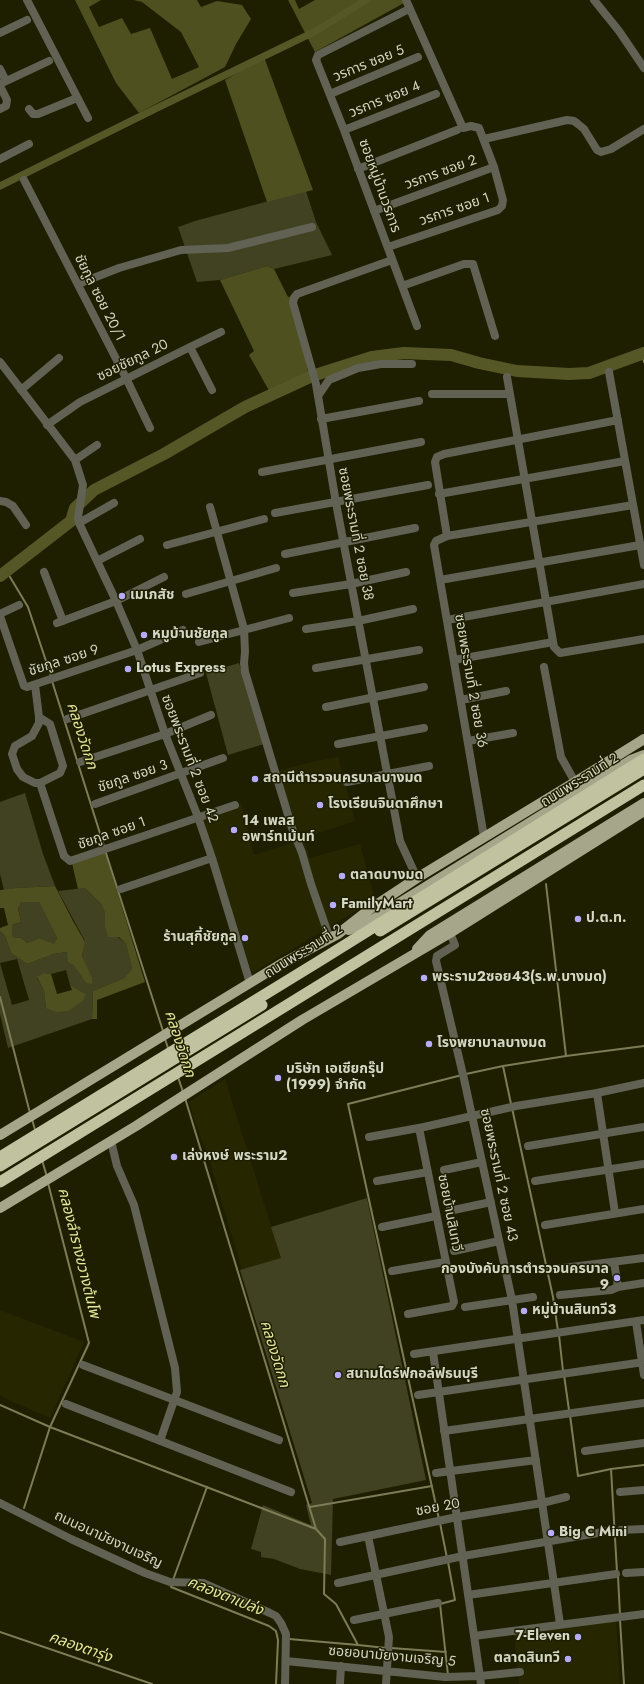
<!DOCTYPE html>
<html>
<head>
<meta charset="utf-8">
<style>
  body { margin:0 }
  canvas { display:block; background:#1e1e01 }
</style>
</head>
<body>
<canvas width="644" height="1684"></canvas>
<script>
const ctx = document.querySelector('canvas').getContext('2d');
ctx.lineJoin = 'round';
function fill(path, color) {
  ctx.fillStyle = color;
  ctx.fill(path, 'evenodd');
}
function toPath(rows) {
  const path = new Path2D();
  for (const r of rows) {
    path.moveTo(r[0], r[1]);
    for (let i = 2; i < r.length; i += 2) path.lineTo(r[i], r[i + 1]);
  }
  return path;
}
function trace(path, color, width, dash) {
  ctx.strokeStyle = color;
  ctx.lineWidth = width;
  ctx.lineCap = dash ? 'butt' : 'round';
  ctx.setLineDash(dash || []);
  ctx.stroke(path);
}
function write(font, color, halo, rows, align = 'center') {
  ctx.font = font + ' Jost,"Noto Sans Thai",sans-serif';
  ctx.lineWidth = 3;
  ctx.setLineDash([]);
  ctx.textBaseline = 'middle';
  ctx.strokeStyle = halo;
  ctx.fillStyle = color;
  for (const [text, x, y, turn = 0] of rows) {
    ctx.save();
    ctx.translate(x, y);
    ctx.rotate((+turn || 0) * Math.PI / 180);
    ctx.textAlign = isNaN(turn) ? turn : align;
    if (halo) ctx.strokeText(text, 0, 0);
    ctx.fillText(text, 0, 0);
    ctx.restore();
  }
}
fill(toPath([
  [338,757,355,821,303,838,310,858,360,844,375,900,252,973,202,818,241,803,254,855,295,842,303,838,297,828,278,771,312,762],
  [225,1079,281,1258,242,1270,208,1155,196,1125,189,1102],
  [0,1310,84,1342,50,1418,0,1396],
  [616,1619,620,1684,519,1684,514,1634]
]), '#262700');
fill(toPath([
  [306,191,316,222,332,255,274,269,267,266,220,280,197,282,178,227,195,221],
  [239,663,264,744,228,755,206,673],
  [25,793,43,854,55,886,16,888,4,890,0,874,0,802],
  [85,888,101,904,105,913,105,926,126,944,132,969,124,978,93,991,92,1019,8,1048,0,1014,0,931,5,936,11,953,27,964,54,954,67,952,86,983,91,978,82,956,85,941,58,891],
  [17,959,29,1000,12,1005,0,963],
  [66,970,70,985,86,994,46,1008,44,991,37,978,44,973,51,974],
  [21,902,39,902,57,938,54,945,39,938,27,943,21,938,12,937,12,925,21,922,18,907],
  [367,1198,426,1480,333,1499,331,1575,300,1569,274,1559,261,1557,261,1552,251,1549,263,1505,311,1525,306,1505,312,1503,240,1270,281,1258,271,1227]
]), '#414222');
fill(toPath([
  [75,0,101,0,89,7,99,27,122,18,131,34,150,28,172,79,199,67,181,32,142,2,134,0,197,0,201,7,217,1,242,5,251,19,236,44,225,67,139,113,116,83],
  [288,0,295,0,299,9,315,0,402,0,404,3,315,52],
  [264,57,313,190,267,202,225,80],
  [267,266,274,269,288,297,293,296,308,372,271,394,249,355,254,351,220,280],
  [105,852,145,982,97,1000,97,1019,92,1019,93,991,124,978,132,969,126,944,119,937,108,937,105,926,105,913,101,904,85,888,78,889,72,863],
  [55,886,73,921,85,942,82,956,92,978,92,984,86,983,74,965,68,962,67,952,54,954,27,964,11,953,5,936,0,931,0,928,8,925,4,908,0,908,0,890,16,888],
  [21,902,39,902,57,938,54,944,39,938,27,943,21,938,12,937,12,925,21,922,18,908],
  [44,973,51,974,57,994,72,990,70,985,86,994,83,1001,68,1011,56,1012,46,1008,44,991,37,977]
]), '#4f501f');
trace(toPath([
  [642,353,644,362],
  [7,572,28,607,51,676],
  [52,681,104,846],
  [105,850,163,1031],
  [546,884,566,1056],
  [0,997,30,1113],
  [165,1039,168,1048],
  [503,1066,511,1104],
  [466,1074,503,1066,566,1056,644,1046],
  [178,1077,183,1092],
  [185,1098,316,1529],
  [512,1108,553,1297,558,1331],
  [32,1119,35,1130],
  [42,1160,47,1177],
  [559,1335,563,1371],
  [564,1375,569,1410],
  [0,1405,50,1427,316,1529,325,1539,324,1594,336,1604,358,1645,386,1648],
  [570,1415,578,1476,611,1469,644,1465],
  [611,1469,617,1572],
  [310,1507,432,1486],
  [24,1508,50,1427,89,1343,48,1183],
  [439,1519,348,1104,462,1075],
  [440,1523,447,1558],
  [618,1576,620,1615],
  [173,1580,207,1487],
  [172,1584,171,1587,269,1626,276,1631,278,1640,276,1684],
  [620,1620,624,1684],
  [0,1632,152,1684],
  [289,1639,358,1645],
  [391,1648,446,1652],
  [448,1675,440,1604,455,1600,448,1562]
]), '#7c7d56', 2);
trace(toPath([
  [0,186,157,108,316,31,366,0]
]), '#565727', 7);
trace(toPath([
  [0,576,71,521,75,508,94,490,164,454,245,407,312,376,372,357,404,353,451,355,479,363,517,371,569,374,589,373,644,353]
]), '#565727', 12);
trace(toPath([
  [27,0,88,118],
  [594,0,619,31,644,68],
  [409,9,318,55,316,60,344,130,417,326],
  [0,33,27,20],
  [0,69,6,81],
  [0,84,49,61],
  [0,86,7,100,6,106,0,109],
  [330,94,418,57],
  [29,109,33,114,38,114,77,98],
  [344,130,436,94],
  [484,139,567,120,574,121,578,124,584,129,597,150,601,152,611,149,644,129],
  [0,159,29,144],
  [358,169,457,130],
  [24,180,126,378,150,428],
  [374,211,494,167],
  [388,247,498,210,502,206,503,200,494,167,479,128,471,126,463,128,406,0],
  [392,260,297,294,294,298,293,303,316,384,336,503,400,841,417,878],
  [78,284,119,268,181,250,228,248,312,227],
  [402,286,464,264,473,264,495,336],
  [190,347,221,332],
  [0,362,75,460,83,485,78,518,79,523,116,601,137,650,165,734,198,817,212,858,250,983],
  [609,372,644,565],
  [507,377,554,647,560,653,644,639],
  [21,390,59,358],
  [432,394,510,394],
  [318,396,329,380,358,368,381,364,412,364],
  [321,419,419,401],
  [47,425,80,402,190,347,212,390],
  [75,460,97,445],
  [262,472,421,442],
  [439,494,625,461],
  [0,501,6,502,13,506,26,525],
  [210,507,244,629,245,652,244,663,245,672,292,828,302,853,311,884,330,939],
  [275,513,428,485],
  [79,523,114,503],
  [447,536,435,462,437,457,444,454,618,420],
  [167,545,264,519],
  [285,554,415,528],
  [97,561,140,539],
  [44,572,63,621],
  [440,580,640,545],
  [293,593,351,584,406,572],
  [186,594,276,568],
  [0,614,19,605],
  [0,616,24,686,27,687,137,650,183,630],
  [447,620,644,584],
  [57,623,116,601,164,577],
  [306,629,358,621,413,609],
  [199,642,289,618],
  [454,660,553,642],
  [544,667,561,757,575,782],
  [316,668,419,650],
  [35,685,39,717,50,724,63,766,60,773,40,783,35,783,23,777,17,769,12,754,15,746,32,736,39,723,39,717],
  [461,700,506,691],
  [326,707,424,687],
  [67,719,200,673],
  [468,741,513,733],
  [338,744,424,728],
  [80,762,165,734,211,715],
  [347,782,429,766],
  [40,783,64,856,70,861,235,805],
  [95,804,223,758],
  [484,837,434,545,436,541,447,536,633,505],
  [121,889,212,858],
  [450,933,455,945,437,956,436,961,464,1079,512,1300,560,1624],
  [597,1093,615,1213],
  [369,1137,424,1127,516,1106,597,1093,644,1083],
  [111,1141,117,1166,134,1205,175,1368,177,1392,160,1441],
  [528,1146,644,1127],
  [444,1170,482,1162],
  [377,1181,428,1172],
  [535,1181,644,1164],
  [449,1211,491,1202],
  [545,1225,644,1209],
  [382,1227,436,1216],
  [454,1251,499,1241],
  [614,1262,618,1287],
  [555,1269,644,1258],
  [392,1271,445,1262],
  [560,1295,611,1290,618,1287,644,1283],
  [465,1307,533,1297],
  [408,1314,452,1306,454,1302,419,1128],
  [636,1322,644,1375],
  [433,1352,481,1684],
  [414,1354,644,1320],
  [83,1365,279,1440],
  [418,1395,644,1362],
  [66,1404,291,1492],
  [444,1431,644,1403],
  [585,1451,644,1443],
  [436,1473,536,1460],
  [620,1492,644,1490],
  [0,1503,71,1539,145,1573,170,1582,203,1583,270,1613,276,1616,281,1623,286,1634,285,1684],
  [621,1530,644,1529],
  [368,1536,389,1637,386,1684],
  [340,1542,457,1517,542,1503,566,1497],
  [626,1573,644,1572],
  [338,1583,463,1556,609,1531],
  [468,1595,616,1574],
  [354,1620,438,1603],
  [474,1636,644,1614],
  [286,1661,445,1677,480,1676,520,1672],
  [340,1684,341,1666]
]), '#616154', 8);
trace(toPath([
  [349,930,372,920,631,760,644,755],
  [417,949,430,935,644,803],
  [0,1135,281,964,338,934,370,909,417,878,575,782,644,739],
  [0,1208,136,1126,302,1020,450,933,644,811]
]), '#a6a78a', 10);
trace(toPath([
  [380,931,644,769],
  [0,1157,321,960,644,759],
  [0,1166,262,1005]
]), '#c1c3a0', 11);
trace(toPath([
  [0,1182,644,785]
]), '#c1c3a0', 11);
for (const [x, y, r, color] of [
  [122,596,4,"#b6acf8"],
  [144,635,4,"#b6acf8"],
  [128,669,4,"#b6acf8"],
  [255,779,4,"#b6acf8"],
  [320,805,4,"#b6acf8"],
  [234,830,4,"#b6acf8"],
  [342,876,4,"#b6acf8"],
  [333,905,4,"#b6acf8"],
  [578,919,4,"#b6acf8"],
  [245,938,4,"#b6acf8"],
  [424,978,4,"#b6acf8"],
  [429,1044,4,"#b6acf8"],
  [278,1078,4,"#b6acf8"],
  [174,1157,4,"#b6acf8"],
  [617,1278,4,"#b6acf8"],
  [524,1311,4,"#b6acf8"],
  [338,1375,4,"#b6acf8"],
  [551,1533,4,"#b6acf8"],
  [578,1637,4,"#b6acf8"],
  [568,1659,4,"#b6acf8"]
]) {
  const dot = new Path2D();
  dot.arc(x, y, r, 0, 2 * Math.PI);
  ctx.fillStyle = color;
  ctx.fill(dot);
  trace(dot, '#1e1e01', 1.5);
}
write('14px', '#d5d7c5', '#1e1e01', [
  ["วรการ ซอย 5",369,64,-22],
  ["วรการ ซอย 4",385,100,-22],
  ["วรการ ซอย 2",441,173,-20],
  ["ซอยหมู่บ้านวรการ",379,186,70],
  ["วรการ ซอย 1",455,210,-19],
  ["ชัยกูล ซอย 20/1",99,298,63],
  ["ซอยชัยกูล 20",133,361,-26],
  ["ซอยพระรามที่ 2 ซอย 38",355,534,79],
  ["ชัยกูล ซอย 9",64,661,-18],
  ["ซอยพระรามที่ 2 ซอย 36",470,681,80],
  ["ซอยพระรามที่ 2 ซอย 42",189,759,69],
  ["ชัยกูล ซอย 3",133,777,-19],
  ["ถนนพระรามที่ 2",580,781,-32],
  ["ชัยกูล ซอย 1",112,834,-20],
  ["ถนนพระรามที่ 2",304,952,-32],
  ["ซอยพระรามที่ 2 ซอย 43",498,1175,78],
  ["ซอยบ้านสินทวี",449,1213,79],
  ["ซอย 20",438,1508,-11],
  ["ถนนอนามัยงามเจริญ",108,1540,25],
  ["ซอยอนามัยงามเจริญ 5",392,1657,5]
]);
write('bold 14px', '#d5d7c5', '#1e1e01', [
  ["เมเภสัช",130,596],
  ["หมูบ้านชัยกูล",152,635],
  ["Lotus Express",136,669],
  ["สถานีตำรวจนครบาลบางมด",263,779],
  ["โรงเรียนจินดาศึกษา",328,805],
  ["14 เพลส",242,822],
  ["อพาร์ทเม้นท์",242,838],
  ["ตลาดบางมด",350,876],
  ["FamilyMart",341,905],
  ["ป.ต.ท.",586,919],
  ["ร้านสุกี้ชัยกูล",237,938,"right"],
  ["พระราม2ซอย43(ร.พ.บางมด)",432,978],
  ["โรงพยาบาลบางมด",437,1044],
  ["บริษัท เอเซียกรุ๊ป",286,1070],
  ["(1999) จำกัด",286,1086],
  ["เล่งหงษ์ พระราม2",182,1157],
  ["กองบังคับการตำรวจนครบาล",609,1270,"right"],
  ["9",609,1286,"right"],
  ["หมู่บ้านสินทวี3",532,1311],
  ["สนามไดร์ฟกอล์ฟธนบุรี",346,1375],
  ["Big C Mini",559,1533],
  ["7-Eleven",570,1637,"right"],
  ["ตลาดสินทวี",560,1659,"right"]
], 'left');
write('italic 15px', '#e5e799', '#1e1e01', [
  ["คลองวัดกก",81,736,72],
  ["คลองวัดกก",179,1044,72],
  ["คลองลำรางขวางต้นโพ",78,1253,76],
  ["คลองวัดกก",274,1354,73],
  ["คลองตาเปล่ง",225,1597,22],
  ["คลองตารุ่ง",80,1648,19]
]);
</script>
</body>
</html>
